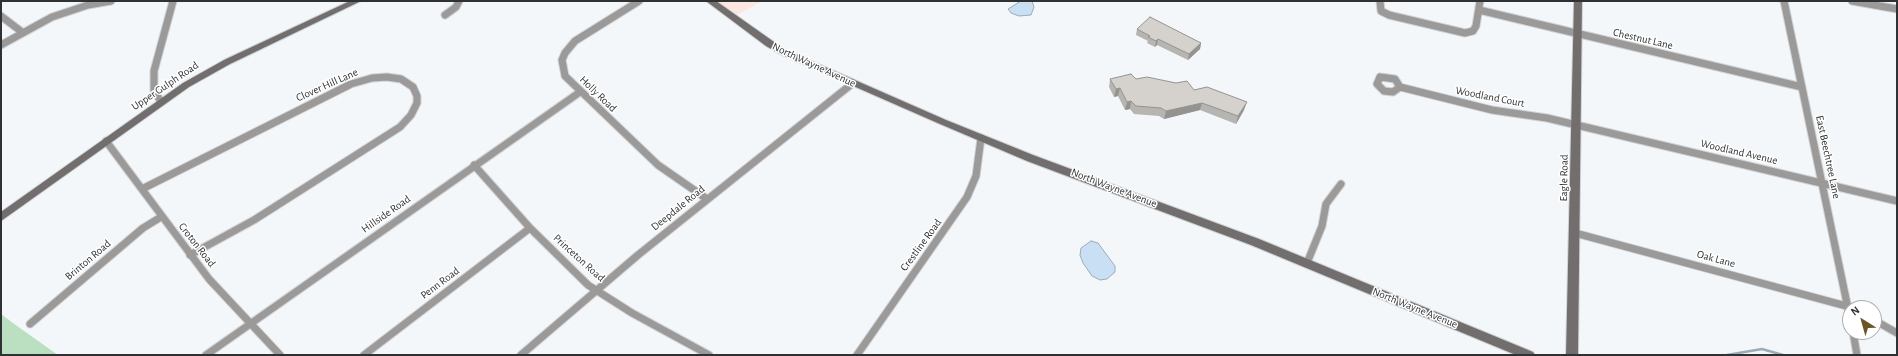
<!DOCTYPE html>
<html>
<head>
<meta charset="utf-8">
<style>
  body { margin:0 }
  #map { position:relative; width:1898px; height:356px; overflow:hidden; background:#f3f7fa; font-family:"Alegreya Sans",sans-serif }
  canvas { display:block }
  .frame { position:absolute; inset:0; border:2px solid #2f3132; pointer-events:none }
  .north { position:absolute; left:1842px; top:300px; width:40px; height:40px; box-sizing:border-box; background:#fff; border:1px solid #acadad; border-radius:50%; rotate:323deg; font-size:11px; font-weight:700; line-height:16px; text-align:center; color:#2f3132 }
  .north::after { content:''; display:block; margin:auto; width:14px; height:18px; background:#6b5524; clip-path:polygon(50% 0,100% 100%,50% 72%,0 100%) }
</style>
</head>
<body>
<div id="map">
<canvas width="1898" height="356"></canvas>
<div class="frame"></div>
<div class="north">N</div>
</div>
<script>
const ctx = document.querySelector('canvas').getContext('2d');
ctx.lineJoin = 'round';
function fill(path, color) {
  ctx.fillStyle = color;
  ctx.fill(path, 'evenodd');
}
function toPath(rows) {
  const path = new Path2D();
  for (const r of rows) {
    path.moveTo(r[0], r[1]);
    for (let i = 2; i < r.length; i += 2) path.lineTo(r[i], r[i + 1]);
  }
  return path;
}
function trace(path, color, width, dash) {
  ctx.strokeStyle = color;
  ctx.lineWidth = width;
  ctx.lineCap = dash ? 'butt' : 'round';
  ctx.setLineDash(dash || []);
  ctx.stroke(path);
}
function write(font, color, halo, rows, align = 'center') {
  ctx.font = font + ' "Alegreya Sans",sans-serif';
  ctx.lineWidth = 3;
  ctx.setLineDash([]);
  ctx.textBaseline = 'middle';
  ctx.strokeStyle = halo;
  ctx.fillStyle = color;
  for (const [text, x, y, turn = 0] of rows) {
    ctx.save();
    ctx.translate(x, y);
    ctx.rotate((+turn || 0) * Math.PI / 180);
    ctx.textAlign = isNaN(turn) ? turn : align;
    if (halo) ctx.strokeText(text, 0, 0);
    ctx.fillText(text, 0, 0);
    ctx.restore();
  }
}
fill(toPath([
  [710,1,762,1,732,18]
]), '#fce7e1');
fill(toPath([
  [1,314,17,326,58,355,1,355]
]), '#bbe0c1');
const water = toPath([
  [1021,1,1032,1,1034,7,1031,15,1019,16,1011,13,1008,9,1021,1],
  [1091,241,1098,243,1115,266,1115,272,1107,279,1100,280,1092,276,1083,263,1080,255,1081,248,1091,241]
]);
fill(water, '#c9dff4');
trace(water, '#9babba', 1);
trace(toPath([
  [1727,355,1762,349,1783,355]
]), '#9babba', 2.5);
const street = toPath([
  [639,1,575,41,565,53,562,60,565,76,658,165,707,199],
  [1380,1,1381,11,1389,15,1465,33,1473,31,1476,26,1480,1],
  [1784,1,1850,318],
  [1852,1,1897,9],
  [1479,10,1802,87],
  [445,15,456,7,459,1],
  [1,16,22,32],
  [1,45,52,17,88,5,111,1],
  [1380,77,1395,79,1400,87,1393,92,1384,91,1377,84,1380,77],
  [1400,87,1492,110,1547,118,1897,201],
  [161,102,154,90,154,71,173,1],
  [106,141,209,279,280,355],
  [474,165,530,228,588,285,632,313,709,355],
  [142,189,351,84,372,78,387,77,401,79,413,87,417,96,417,103,411,115,400,127,254,220,190,255],
  [1575,233,1850,307],
  [1307,263,1322,226,1326,204,1341,184],
  [1874,320,1897,333],
  [30,324,143,228,161,217],
  [1853,332,1857,355],
  [206,355,580,92],
  [364,355,530,228],
  [521,355,638,255,853,83],
  [857,355,967,197,976,176,981,138]
]);
const secondary = toPath([
  [350,1,361,1,230,64,189,87,1,221,1,212,183,83,224,60,350,1],
  [706,1,716,1,784,49,946,120,1033,155,1259,239,1533,352,1535,355,1516,355,1251,245,1027,161,940,124,778,53,766,46,706,1],
  [1574,1,1582,1,1578,355,1566,355,1574,1]
]);
trace(street, '#d0d3d6', 9);
trace(secondary, '#d0d3d6', 2);
trace(street, '#9c9999', 7);
fill(secondary, '#716e6d');
fill(toPath([
  [1137,29,1201,43,1200,49,1188,60,1157,45,1155,47,1147,43,1148,41,1136,35],
  [1110,79,1136,79,1194,90,1244,110,1236,124,1200,110,1164,119,1159,116,1134,114,1130,109,1125,110,1118,96,1114,97,1109,87]
]), '#b7b5b1');
fill(toPath([
  [1158,39,1157,45,1155,47,1156,41],
  [1201,43,1200,49,1188,60,1189,54],
  [1120,88,1118,96,1114,97,1116,89],
  [1131,101,1130,109,1125,110,1127,102],
  [1247,102,1244,110,1236,124,1238,116],
  [1202,103,1200,110,1164,119,1166,111]
]), '#959390');
const building = toPath([
  [1150,17,1201,43,1189,54,1158,39,1156,41,1148,37,1150,36,1137,29,1150,17],
  [1131,74,1136,79,1147,77,1176,83,1187,81,1194,90,1207,87,1247,102,1238,116,1202,103,1166,111,1161,108,1136,106,1131,101,1127,102,1120,88,1116,89,1110,79,1131,74]
]);
fill(building, '#d5d2ce');
trace(building, '#959390', 1);
write('11px', '#2f3132', '#fff', [
  ["Chestnut Lane",1643,39,13],
  ["North Wayne Avenue",814,65,25],
  ["Clover Hill Lane",327,85,-24],
  ["Upper Gulph Road",165,86,-34],
  ["Holly Road",598,94,44],
  ["Woodland Court",1490,97,11],
  ["Woodland Avenue",1739,152,13],
  ["East Beechtree Lane",1828,157,78],
  ["Eagle Road",1564,178,-89],
  ["North Wayne Avenue",1114,188,21],
  ["Deepdale Road",678,208,-39],
  ["Hillside Road",386,214,-35],
  ["Croton Road",197,245,52],
  ["Crestline Road",921,245,-54],
  ["Princeton Road",579,258,42],
  ["Oak Lane",1716,259,15],
  ["Brinton Road",88,260,-40],
  ["Penn Road",440,283,-37],
  ["North Wayne Avenue",1415,308,22]
]);
</script>
</body>
</html>
